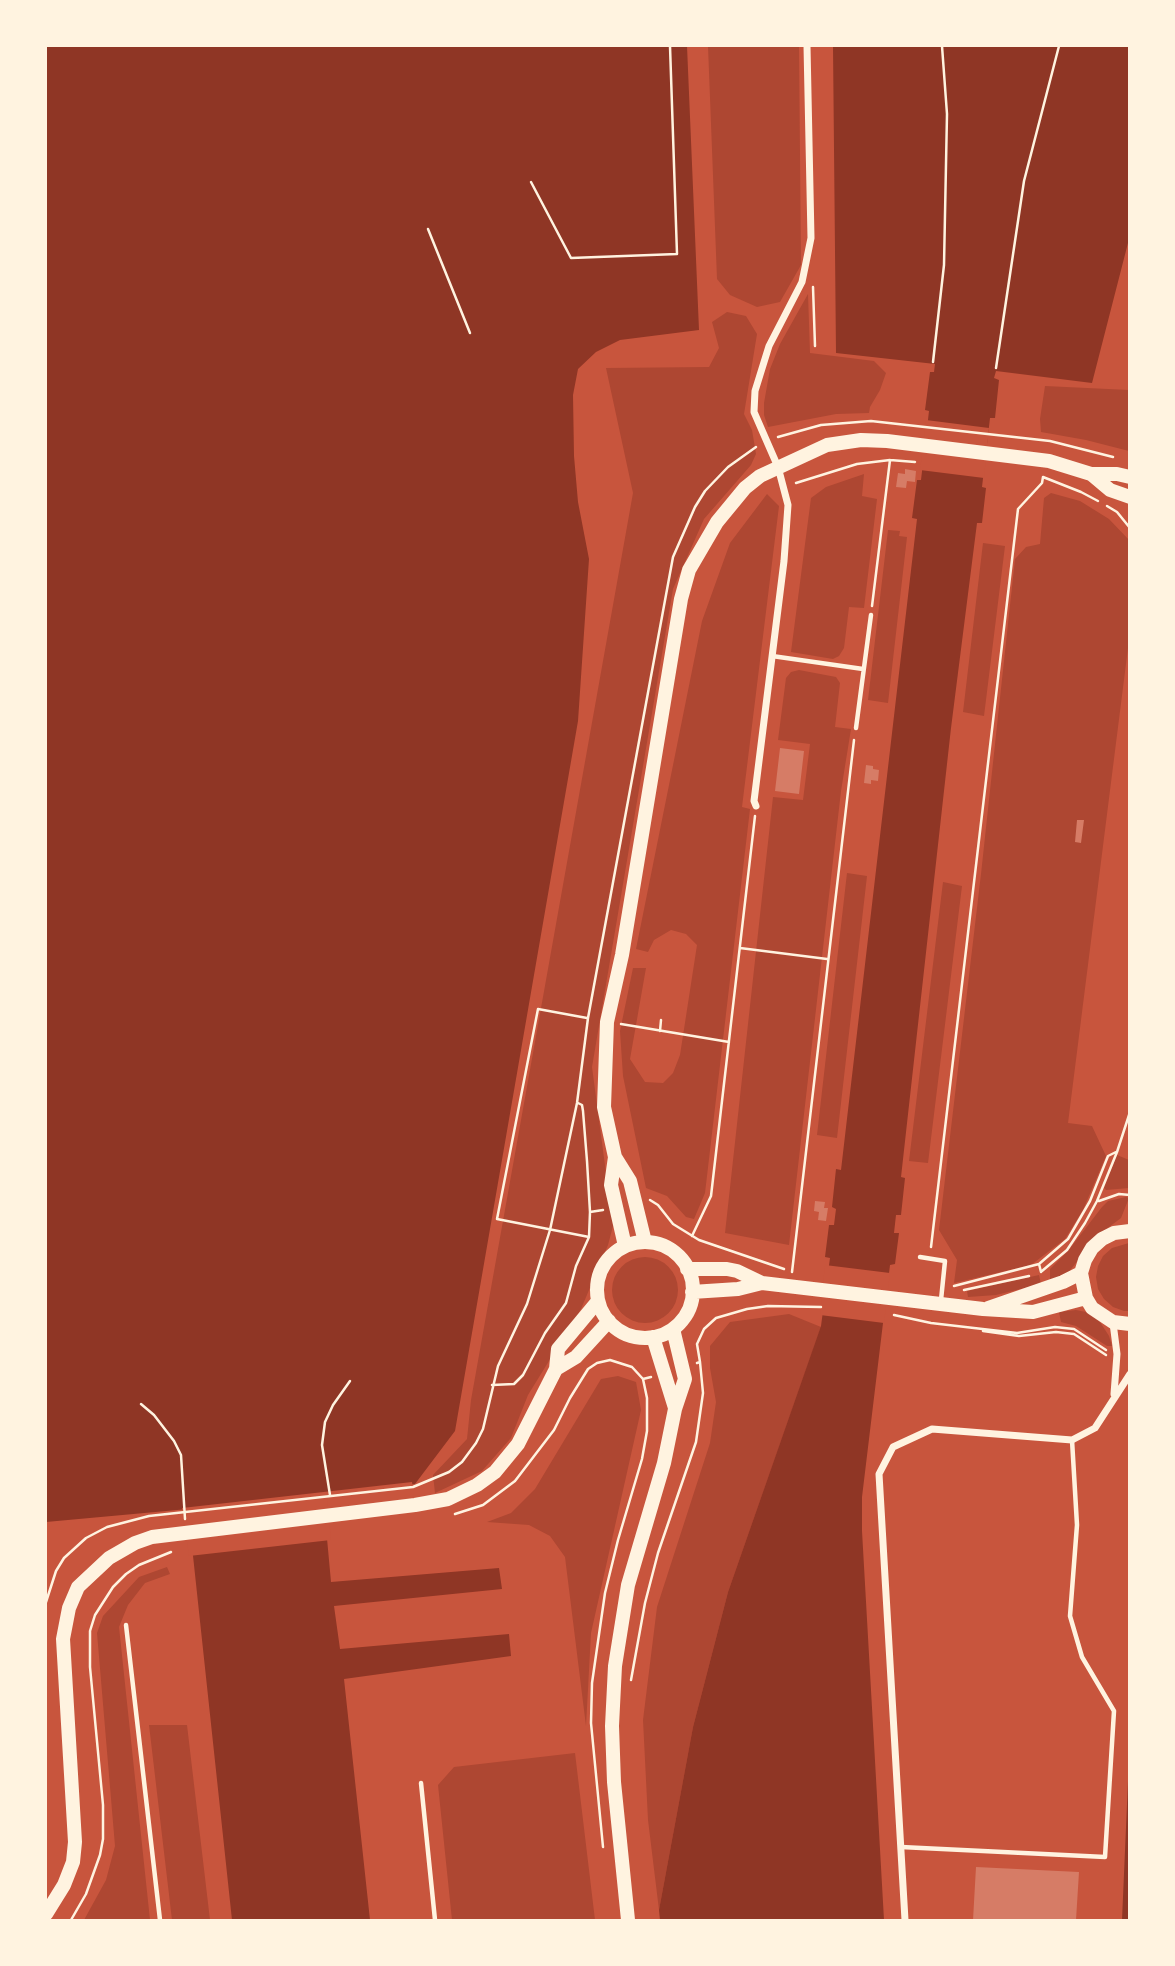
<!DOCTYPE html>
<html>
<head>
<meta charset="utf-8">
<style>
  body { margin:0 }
  #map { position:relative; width:1175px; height:1966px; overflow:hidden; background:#c8553d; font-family:"Asap Condensed",sans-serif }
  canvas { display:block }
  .frame { position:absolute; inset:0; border:47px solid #fff3e0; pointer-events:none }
</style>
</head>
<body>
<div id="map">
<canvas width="1175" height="1966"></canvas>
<div class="frame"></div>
</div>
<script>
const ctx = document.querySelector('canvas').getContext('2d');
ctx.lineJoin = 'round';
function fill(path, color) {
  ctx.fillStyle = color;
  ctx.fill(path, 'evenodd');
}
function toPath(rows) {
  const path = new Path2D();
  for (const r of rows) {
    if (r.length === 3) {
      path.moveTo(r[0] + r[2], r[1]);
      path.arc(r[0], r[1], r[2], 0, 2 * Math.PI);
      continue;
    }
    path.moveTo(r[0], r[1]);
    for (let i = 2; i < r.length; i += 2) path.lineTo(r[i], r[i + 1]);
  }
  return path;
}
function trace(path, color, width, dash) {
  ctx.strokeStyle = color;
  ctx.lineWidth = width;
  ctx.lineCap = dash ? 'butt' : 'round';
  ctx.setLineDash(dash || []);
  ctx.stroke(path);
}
fill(toPath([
  [708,46,799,46,801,265,780,302,757,307,730,295,717,279],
  [808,294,810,353,874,361,886,373,880,390,870,407,869,413,836,414,768,427,764,415,764,403,770,369,780,344],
  [727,312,746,316,757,334,744,414,752,430,756,454,751,465,704,519,673,589,592,1067,613,1226,608,1245,581,1309,528,1395,511,1438,482,1471,435,1493,433,1475,467,1439,471,1400,633,493,606,368,709,367,719,348,712,322],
  [1045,386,1129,390,1129,451,1086,440,1041,432,1040,419],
  [864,474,862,496,877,499,864,608,849,607,844,648,839,656,833,659,791,652,811,498,826,487],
  [1051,493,1080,501,1109,519,1129,540,1129,640,1068,1123,1092,1126,1106,1156,1083,1210,1065,1239,1031,1265,954,1283,957,1260,939,1230,981,874,1015,559,1026,547,1040,544,1044,498],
  [767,494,779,506,742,807,750,809,705,1193,694,1219,686,1217,667,1196,646,1188,623,1076,620,1031,633,968,646,968,630,1059,645,1082,663,1083,673,1073,680,1055,697,945,686,934,671,930,654,940,648,952,636,949,702,621,730,543],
  [888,530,900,531,899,536,907,537,888,703,868,700],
  [983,543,1005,546,984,716,963,712],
  [799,670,836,677,840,683,835,727,851,729,841,791,789,1245,725,1233,773,797,803,800,810,744,778,740,786,678,791,672],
  [847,873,867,876,837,1138,817,1135],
  [943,882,962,886,928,1163,909,1161],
  [1117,1155,1129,1160,1129,1188,1106,1190,1104,1188],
  [1126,1197,1129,1198,1121,1218,1097,1236,1068,1273,1050,1281,1050,1269,1068,1251,1102,1207,1108,1201],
  [1129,1243,1129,1311,1124,1311,1113,1307,1104,1299,1098,1289,1096,1277,1098,1266,1103,1256,1112,1248],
  [645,1290,33],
  [1039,1275,1041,1284,996,1295,968,1297,967,1291],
  [1076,1310,1086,1312,1100,1322,1109,1336,1112,1346,1107,1346,1076,1326,1061,1322,1059,1312],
  [789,1314,821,1327,728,1592,693,1727,659,1910,648,1820,643,1720,657,1607,710,1443,716,1402,710,1368,710,1346,730,1322],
  [618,1376,636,1382,641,1410,591,1633,586,1726,565,1557,550,1536,529,1525,487,1522,511,1513,535,1489,601,1379],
  [167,1567,170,1574,145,1583,128,1605,119,1627,150,1920,84,1920,106,1880,115,1846,97,1633,103,1616,139,1577],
  [149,1725,187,1725,210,1920,172,1920],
  [575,1753,595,1920,452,1920,438,1785,454,1767]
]), '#ae4732');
fill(toPath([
  [46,46,687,46,699,330,620,340,596,352,578,369,573,395,574,456,578,502,589,559,578,721,455,1431,415,1484,323,1495,331,1582,499,1568,502,1589,334,1606,340,1649,509,1634,511,1656,344,1679,370,1920,232,1920,188,1509,46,1522],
  [833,46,1129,46,1129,239,1092,383,996,371,994,378,999,380,995,418,990,418,982,487,986,488,982,523,977,523,951,728,901,1177,905,1178,901,1215,896,1215,894,1233,899,1233,895,1264,890,1265,862,1497,862,1531,884,1920,660,1920,659,1910,693,1727,728,1592,821,1326,830,1258,825,1257,829,1225,834,1225,836,1209,832,1207,836,1169,841,1170,917,519,912,518,917,480,921,480,929,411,925,410,930,372,934,372,935,364,836,353],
  [1129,1758,1130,1920,1122,1920]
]), '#8f3625');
fill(toPath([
  [926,420,989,428,984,478,920,470],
  [825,1265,890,1273,884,1323,820,1315],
  [412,1482,413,1488,327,1497,331,1540,189,1556,182,1508]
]), '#c8553d');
fill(toPath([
  [905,469,916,471,915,482,907,481,906,488,896,487,898,473,905,474],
  [780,748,804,751,799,794,775,791],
  [866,765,873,766,873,769,879,770,878,781,871,780,871,784,864,783],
  [1077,820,1084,820,1081,843,1075,842],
  [815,1201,825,1202,824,1208,828,1208,826,1221,818,1220,819,1212,814,1211],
  [976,1867,1079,1872,1076,1920,973,1920]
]), '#d67c66');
trace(toPath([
  [531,182,571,258,677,254,670,46],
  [428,229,470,333],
  [813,287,815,346],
  [933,362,944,265,947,114,942,46],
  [996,368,1024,181,1059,46],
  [778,437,821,425,871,421,1050,441,1113,457],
  [1043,477,1081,492,1098,501],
  [796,483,857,464,890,460,915,462],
  [1107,506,1117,512,1130,528],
  [872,606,890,460],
  [740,948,827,959],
  [587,1018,538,1009,497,1219,589,1237],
  [621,1024,729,1042],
  [660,1031,661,1020],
  [650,1200,658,1205,673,1224,699,1240,784,1269],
  [1099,1201,1119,1194,1130,1195],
  [590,1212,603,1210],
  [692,1236,711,1196,755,816],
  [931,1247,1018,509,1042,483,1043,477],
  [1042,1271,1067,1250,1085,1223,1097,1201,1117,1152,1130,1112],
  [792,1272,854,740],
  [1041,1272,1039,1264,1068,1239,1090,1201,1108,1156,1116,1152],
  [954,1286,1039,1264],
  [964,1290,1029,1276],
  [894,1315,931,1323,1017,1333,1055,1327,1074,1329,1106,1350],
  [983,1331,1019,1336,1056,1332,1074,1334,1106,1355],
  [697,1363,700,1362,697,1344,704,1329,716,1318,747,1309,768,1306,821,1307],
  [492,1385,514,1384,523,1375,545,1333,566,1303,576,1266,589,1237,590,1212,587,1161,583,1111,582,1105,578,1103],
  [141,1404,154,1415,174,1441,181,1455,185,1519],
  [330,1495,322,1445,325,1422,333,1405,350,1381],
  [455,1514,483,1505,515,1481,554,1430,570,1398,588,1369,597,1363,610,1360,632,1367,643,1379,651,1377],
  [46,1602,56,1571,64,1558,86,1538,107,1527,149,1516,413,1487,449,1472,462,1462,476,1443,483,1429,498,1366,527,1304,550,1230,577,1103,588,1018,673,557,695,507,705,491,728,467,756,447],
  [631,1680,645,1603,658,1553,696,1442,703,1393,700,1362],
  [603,1847,591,1723,592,1683,605,1593,618,1540,642,1459,647,1431,647,1398,643,1379],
  [71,1920,86,1894,100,1855,103,1839,103,1805,90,1667,90,1631,95,1615,113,1587,126,1574,139,1565,171,1552]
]), '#fff3e0', 2.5);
trace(toPath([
  [772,656,863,669],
  [856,728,871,615],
  [920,1257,945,1261,941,1300],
  [126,1625,160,1920],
  [421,1783,435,1920],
  [901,1847,1105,1857,1114,1711,1082,1657,1070,1616,1077,1525,1072,1440]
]), '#fff3e0', 4.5);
trace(toPath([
  [756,806,754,801,784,561,788,505,778,467,754,412,755,391,769,346,802,282,811,238,807,46],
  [1113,1323,1117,1354,1114,1394],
  [905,1920,879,1474,893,1447,932,1429,1072,1440,1095,1428,1130,1374]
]), '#fff3e0', 7);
trace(toPath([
  [1091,474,1110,490,1130,497],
  [615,1157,630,1181,645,1242],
  [1130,1231,1114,1233,1102,1239,1092,1248,1085,1260,1081,1273,1086,1298,1092,1308,1113,1322,1130,1324],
  [645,1290,48],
  [625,1246,611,1185,615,1157,604,1107,607,1022,622,955,681,599,689,570,717,522,745,488,760,476,827,445,861,440,887,441,1049,461,1091,474,1117,474,1130,477],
  [687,1269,727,1269,737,1271,762,1283],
  [692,1292,738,1289,762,1283,983,1309,1033,1312,1086,1298],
  [988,1308,1063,1282,1081,1273],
  [653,1337,675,1408],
  [556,1369,576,1357,609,1321],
  [46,1914,64,1885,73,1862,75,1842,63,1639,69,1608,78,1587,109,1558,135,1543,152,1537,415,1505,448,1499,477,1485,495,1472,518,1444,556,1369,558,1349,598,1301],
  [628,1920,614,1782,612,1726,615,1666,628,1585,664,1463,675,1409,685,1379,673,1329]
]), '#fff3e0', 14);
</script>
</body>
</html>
